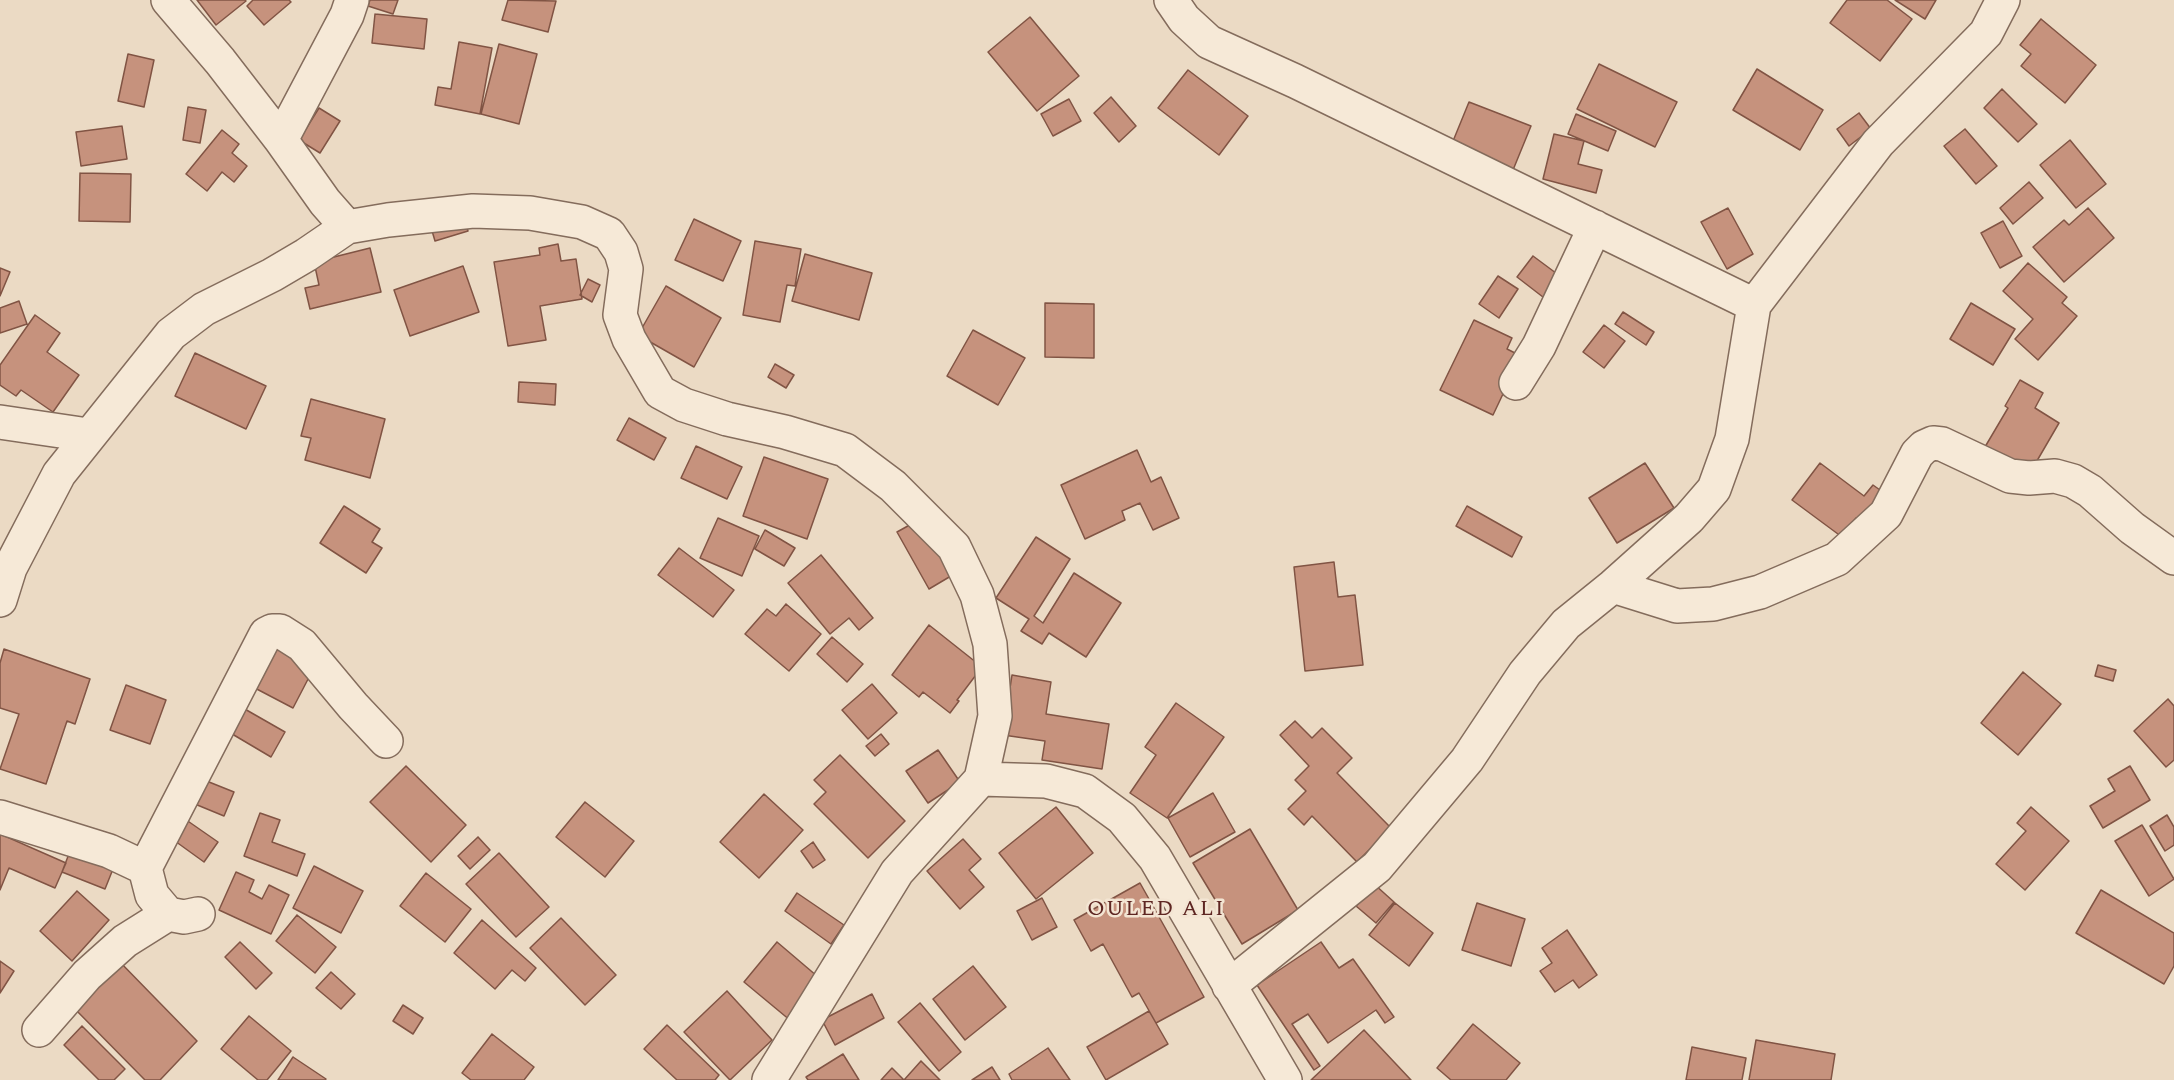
<!DOCTYPE html>
<html>
<head>
<meta charset="utf-8">
<style>
  body { margin:0 }
  canvas { display:block; background:#ebdac4 }
</style>
</head>
<body>
<canvas width="2174" height="1080"></canvas>
<script>
const ctx = document.querySelector('canvas').getContext('2d');
ctx.lineJoin = 'round';
function fill(path, color) {
  ctx.fillStyle = color;
  ctx.fill(path, 'evenodd');
}
function toPath(rows) {
  const path = new Path2D();
  for (const r of rows) {
    path.moveTo(r[0], r[1]);
    for (let i = 2; i < r.length; i += 2) path.lineTo(r[i], r[i + 1]);
  }
  return path;
}
function trace(path, color, width, dash) {
  ctx.strokeStyle = color;
  ctx.lineWidth = width;
  ctx.lineCap = dash ? 'butt' : 'round';
  ctx.setLineDash(dash || []);
  ctx.stroke(path);
}
function write(font, color, halo, rows, align = 'center') {
  ctx.font = font + ' Spectral,serif';
  ctx.lineWidth = 5;
  ctx.setLineDash([]);
  ctx.textBaseline = 'middle';
  ctx.strokeStyle = halo;
  ctx.fillStyle = color;
  for (const [text, x, y, turn = 0] of rows) {
    ctx.save();
    ctx.translate(x, y);
    ctx.rotate((+turn || 0) * Math.PI / 180);
    ctx.textAlign = isNaN(turn) ? turn : align;
    if (halo) ctx.strokeText(text, 0, 0);
    ctx.fillText(text, 0, 0);
    ctx.restore();
  }
}
const building = toPath([
  [197,0,245,0,246,1,216,25,197,0],
  [253,0,289,0,291,2,264,25,247,6,253,0],
  [370,0,398,0,393,14,368,6,370,0],
  [508,0,556,1,548,32,502,20,508,0],
  [1847,0,1887,0,1912,19,1880,61,1830,23,1847,0],
  [1895,0,1936,0,1925,19,1895,0],
  [375,14,427,19,424,49,372,43,375,14],
  [1030,17,1079,76,1037,111,988,52,1030,17],
  [2041,19,2096,65,2065,103,2021,66,2031,54,2020,45,2041,19],
  [459,42,492,48,480,114,435,105,438,87,451,89,459,42],
  [499,44,537,54,519,124,481,114,499,44],
  [128,54,154,60,144,107,118,101,128,54],
  [1599,64,1677,102,1655,147,1577,109,1599,64],
  [1757,69,1823,110,1800,150,1733,110,1757,69],
  [1188,70,1248,116,1219,155,1158,108,1188,70],
  [2002,89,2037,124,2018,142,1984,108,2002,89],
  [1111,97,1136,126,1119,142,1094,113,1111,97],
  [1069,99,1081,121,1053,136,1041,114,1069,99],
  [1469,102,1531,126,1513,170,1451,146,1469,102],
  [188,107,206,110,200,143,183,140,188,107],
  [319,108,340,121,320,153,299,140,319,108],
  [1859,113,1871,129,1849,146,1837,129,1859,113],
  [1576,114,1616,131,1608,151,1568,134,1576,114],
  [122,126,127,159,81,166,76,132,122,126],
  [1965,129,1997,166,1976,184,1944,146,1965,129],
  [222,130,239,144,232,153,247,166,234,182,222,172,207,191,186,174,222,130],
  [1554,134,1584,141,1578,164,1602,170,1596,193,1543,179,1554,134],
  [2070,140,2106,184,2076,208,2040,165,2070,140],
  [80,173,131,174,130,222,79,221,80,173],
  [2029,182,2043,198,2013,224,2000,208,2029,182],
  [1728,208,1753,254,1727,269,1701,222,1728,208],
  [2088,208,2114,238,2064,282,2033,247,2064,220,2069,225,2088,208],
  [463,214,468,231,435,241,430,224,463,214],
  [694,219,741,241,723,281,675,260,694,219],
  [2003,221,2022,256,2000,268,1981,233,2003,221],
  [755,241,801,249,795,286,787,285,780,322,743,315,755,241],
  [558,244,561,261,576,259,582,299,540,306,546,340,508,346,494,262,540,255,539,248,558,244],
  [370,248,381,292,310,309,305,288,319,285,314,262,370,248],
  [805,254,872,273,859,320,792,301,805,254],
  [1533,256,1568,282,1552,304,1517,277,1533,256],
  [2028,263,2067,297,2062,303,2077,316,2038,360,2015,339,2033,319,2003,291,2028,263],
  [463,266,479,312,410,336,394,290,463,266],
  [0,268,10,272,0,296,0,268],
  [1498,276,1518,289,1499,318,1479,304,1498,276],
  [588,279,600,285,592,302,580,295,588,279],
  [666,286,721,318,694,367,638,335,666,286],
  [19,301,27,324,0,333,0,308,19,301],
  [1045,303,1094,304,1094,358,1045,357,1045,303],
  [1971,303,2015,329,1993,365,1950,339,1971,303],
  [1623,312,1654,332,1646,345,1615,324,1623,312],
  [35,315,60,333,47,352,79,375,53,412,21,390,16,396,0,385,0,365,35,315],
  [1474,320,1512,338,1507,349,1521,356,1493,415,1440,390,1474,320],
  [1604,325,1625,341,1604,368,1583,352,1604,325],
  [973,330,1025,358,998,405,947,376,973,330],
  [195,353,266,386,246,429,175,396,195,353],
  [775,364,794,375,786,388,768,377,775,364],
  [2020,380,2043,393,2035,408,2059,423,2027,478,1982,452,2008,408,2005,406,2020,380],
  [519,382,556,384,555,405,518,402,519,382],
  [311,399,385,419,370,478,305,460,311,438,301,436,311,399],
  [629,418,666,438,654,460,617,440,629,418],
  [696,446,742,467,727,499,681,478,696,446],
  [1137,450,1151,482,1161,477,1179,518,1153,530,1140,503,1122,511,1125,520,1085,539,1061,485,1137,450],
  [764,457,828,479,807,539,743,516,764,457],
  [1645,463,1674,508,1617,543,1589,498,1645,463],
  [1820,463,1864,496,1873,485,1887,495,1865,524,1856,518,1842,537,1792,500,1820,463],
  [344,506,380,529,372,542,382,548,366,573,320,543,344,506],
  [1467,506,1522,537,1512,557,1456,526,1467,506],
  [924,517,956,573,929,589,897,532,924,517],
  [718,518,759,536,742,576,700,558,718,518],
  [765,530,795,548,784,566,755,549,765,530],
  [1036,537,1070,559,1034,616,1043,623,1074,573,1121,603,1086,657,1049,633,1042,644,1021,631,1029,619,996,598,1036,537],
  [679,548,734,590,713,617,658,575,679,548],
  [821,555,873,618,859,630,849,618,830,634,788,583,821,555],
  [1334,562,1338,597,1355,595,1363,665,1305,671,1294,567,1334,562],
  [786,604,821,634,789,671,745,634,767,609,776,616,786,604],
  [929,625,982,667,957,700,959,701,950,713,923,692,919,697,892,675,929,625],
  [276,636,319,658,293,708,251,686,276,636],
  [832,637,863,664,847,682,817,654,832,637],
  [4,649,90,679,75,724,67,721,46,784,0,769,19,714,0,708,0,663,4,649],
  [2098,665,2116,670,2113,681,2095,676,2098,665],
  [2023,672,2061,704,2018,755,1981,723,2023,672],
  [1012,675,1051,682,1046,714,1109,724,1102,769,1042,760,1045,741,1003,735,1012,675],
  [872,684,897,713,868,739,842,710,872,684],
  [126,685,166,700,150,744,110,730,126,685],
  [2168,699,2174,706,2174,760,2166,767,2134,731,2168,699],
  [1176,703,1224,737,1167,818,1130,793,1156,755,1145,747,1176,703],
  [236,704,285,732,271,757,222,728,236,704],
  [1295,721,1312,738,1322,728,1352,758,1337,773,1391,828,1357,862,1312,816,1304,825,1288,809,1306,791,1295,780,1309,766,1280,735,1295,721],
  [881,734,889,744,875,756,866,746,881,734],
  [938,750,960,782,928,803,906,771,938,750],
  [840,755,905,821,868,858,814,804,826,792,814,780,840,755],
  [406,766,466,825,431,862,370,802,406,766],
  [2130,766,2150,800,2103,828,2090,806,2115,791,2108,779,2130,766],
  [199,778,234,792,224,816,190,802,199,778],
  [1213,793,1235,832,1190,857,1168,818,1213,793],
  [764,794,803,830,759,878,720,842,764,794],
  [585,802,634,841,605,877,556,837,585,802],
  [1056,807,1093,853,1036,899,999,853,1056,807],
  [2031,807,2069,841,2025,890,1996,864,2026,831,2017,823,2031,807],
  [260,813,280,820,272,842,305,854,297,876,244,856,260,813],
  [2167,815,2174,827,2174,845,2165,851,2150,826,2167,815],
  [182,817,218,842,204,862,168,836,182,817],
  [2142,825,2174,879,2149,896,2115,841,2142,825],
  [1250,829,1298,910,1242,944,1193,863,1250,829],
  [0,834,66,863,55,888,9,868,0,890,0,834],
  [478,837,490,850,470,869,458,856,478,837],
  [963,839,981,859,969,870,984,887,960,909,927,871,963,839],
  [813,842,825,860,813,868,801,851,813,842],
  [72,846,115,864,105,889,62,872,72,846],
  [499,853,549,907,516,937,466,884,499,853],
  [314,866,363,891,341,933,293,908,314,866],
  [236,872,254,880,249,892,262,899,269,885,289,895,271,934,219,910,236,872],
  [426,873,471,909,445,942,400,906,426,873],
  [1140,883,1204,997,1156,1023,1139,993,1132,997,1103,944,1091,951,1074,920,1140,883],
  [1374,884,1394,902,1376,923,1356,906,1374,884],
  [2101,890,2174,933,2174,966,2164,984,2076,933,2101,890],
  [77,891,109,920,72,961,40,931,77,891],
  [797,893,844,925,831,944,785,911,797,893],
  [1042,898,1057,927,1032,940,1017,911,1042,898],
  [1395,903,1433,933,1409,966,1369,935,1395,903],
  [1477,903,1525,919,1511,966,1462,950,1477,903],
  [297,915,336,947,315,973,276,941,297,915],
  [561,918,616,975,585,1005,530,948,561,918],
  [482,920,536,968,525,981,512,970,495,989,454,953,482,920],
  [1567,930,1597,975,1579,988,1573,980,1555,992,1540,971,1552,963,1542,948,1567,930],
  [240,942,272,973,256,989,225,957,240,942],
  [777,942,824,982,791,1021,744,982,777,942],
  [1321,942,1339,968,1353,959,1394,1017,1385,1023,1376,1010,1328,1043,1308,1014,1292,1024,1320,1066,1314,1070,1257,985,1321,942],
  [116,958,197,1041,160,1080,145,1080,70,1004,116,958],
  [0,961,14,971,0,993,0,961],
  [973,966,1006,1007,965,1040,933,999,973,966],
  [331,972,355,994,341,1009,316,988,331,972],
  [727,991,772,1040,730,1080,684,1032,727,991],
  [872,994,884,1018,835,1045,822,1020,872,994],
  [920,1003,961,1052,939,1071,898,1022,920,1003],
  [403,1005,423,1018,413,1034,393,1021,403,1005],
  [1149,1011,1168,1044,1106,1080,1087,1047,1149,1011],
  [249,1016,291,1051,267,1080,258,1080,221,1049,249,1016],
  [1473,1024,1520,1063,1506,1080,1451,1080,1437,1068,1473,1024],
  [667,1025,719,1075,715,1080,677,1080,644,1049,667,1025],
  [82,1026,125,1069,114,1080,99,1080,64,1045,82,1026],
  [1364,1030,1411,1080,1311,1080,1364,1030],
  [492,1034,534,1067,524,1080,471,1080,462,1073,492,1034],
  [1756,1040,1835,1054,1831,1080,1749,1080,1756,1040],
  [1692,1047,1746,1058,1742,1080,1686,1080,1692,1047],
  [1048,1048,1070,1080,1012,1080,1009,1074,1048,1048],
  [843,1054,859,1080,808,1080,806,1077,843,1054],
  [293,1057,326,1079,325,1080,278,1080,293,1057],
  [921,1061,940,1080,881,1080,892,1068,904,1080,921,1061],
  [992,1067,1000,1080,972,1080,992,1067]
]);
fill(building, '#c6927d');
trace(building, '#815444', 1.5);
const minor = toPath([
  [168,0,220,61,281,140,325,202,347,227,388,220,473,211,530,213,582,222,609,234,621,252,626,269,620,315,629,339,660,392,684,405,727,419,785,432,845,450,893,486,954,547,977,595,990,644,995,716,981,779],
  [1171,0,1184,19,1209,42,1295,81,1754,305],
  [281,140,347,15,352,0],
  [1516,383,1539,346,1595,227],
  [0,422,88,435],
  [1613,586,1677,606,1713,604,1760,592,1837,559,1886,514,1917,454,1924,447,1933,443,1942,444,2010,476,2029,478,2055,476,2073,481,2090,491,2132,528,2174,558],
  [0,600,10,568,59,474,171,334,204,309,272,275,306,255,347,227],
  [0,817,109,851,145,868,152,895,168,914,184,917,198,914],
  [145,868,266,634,272,631,280,631,302,645,353,706,386,741],
  [1229,986,1377,867,1467,760,1525,673,1566,624,1613,586,1689,518,1714,489,1732,439,1754,305,1878,143,1986,33,2003,0],
  [39,1030,87,975,125,941,168,914],
  [769,1080,897,872,981,779,1046,781,1085,791,1122,818,1155,858,1285,1080]
]);
trace(minor, '#846c5c', 36);
trace(minor, '#f6e9d7', 33);
ctx.letterSpacing = '1.5px';
write('22px', '#5e2622', '#f3e5d3', [
  ["OULED ALI",1156,911]
]);
ctx.letterSpacing = '0px';
</script>
</body>
</html>
